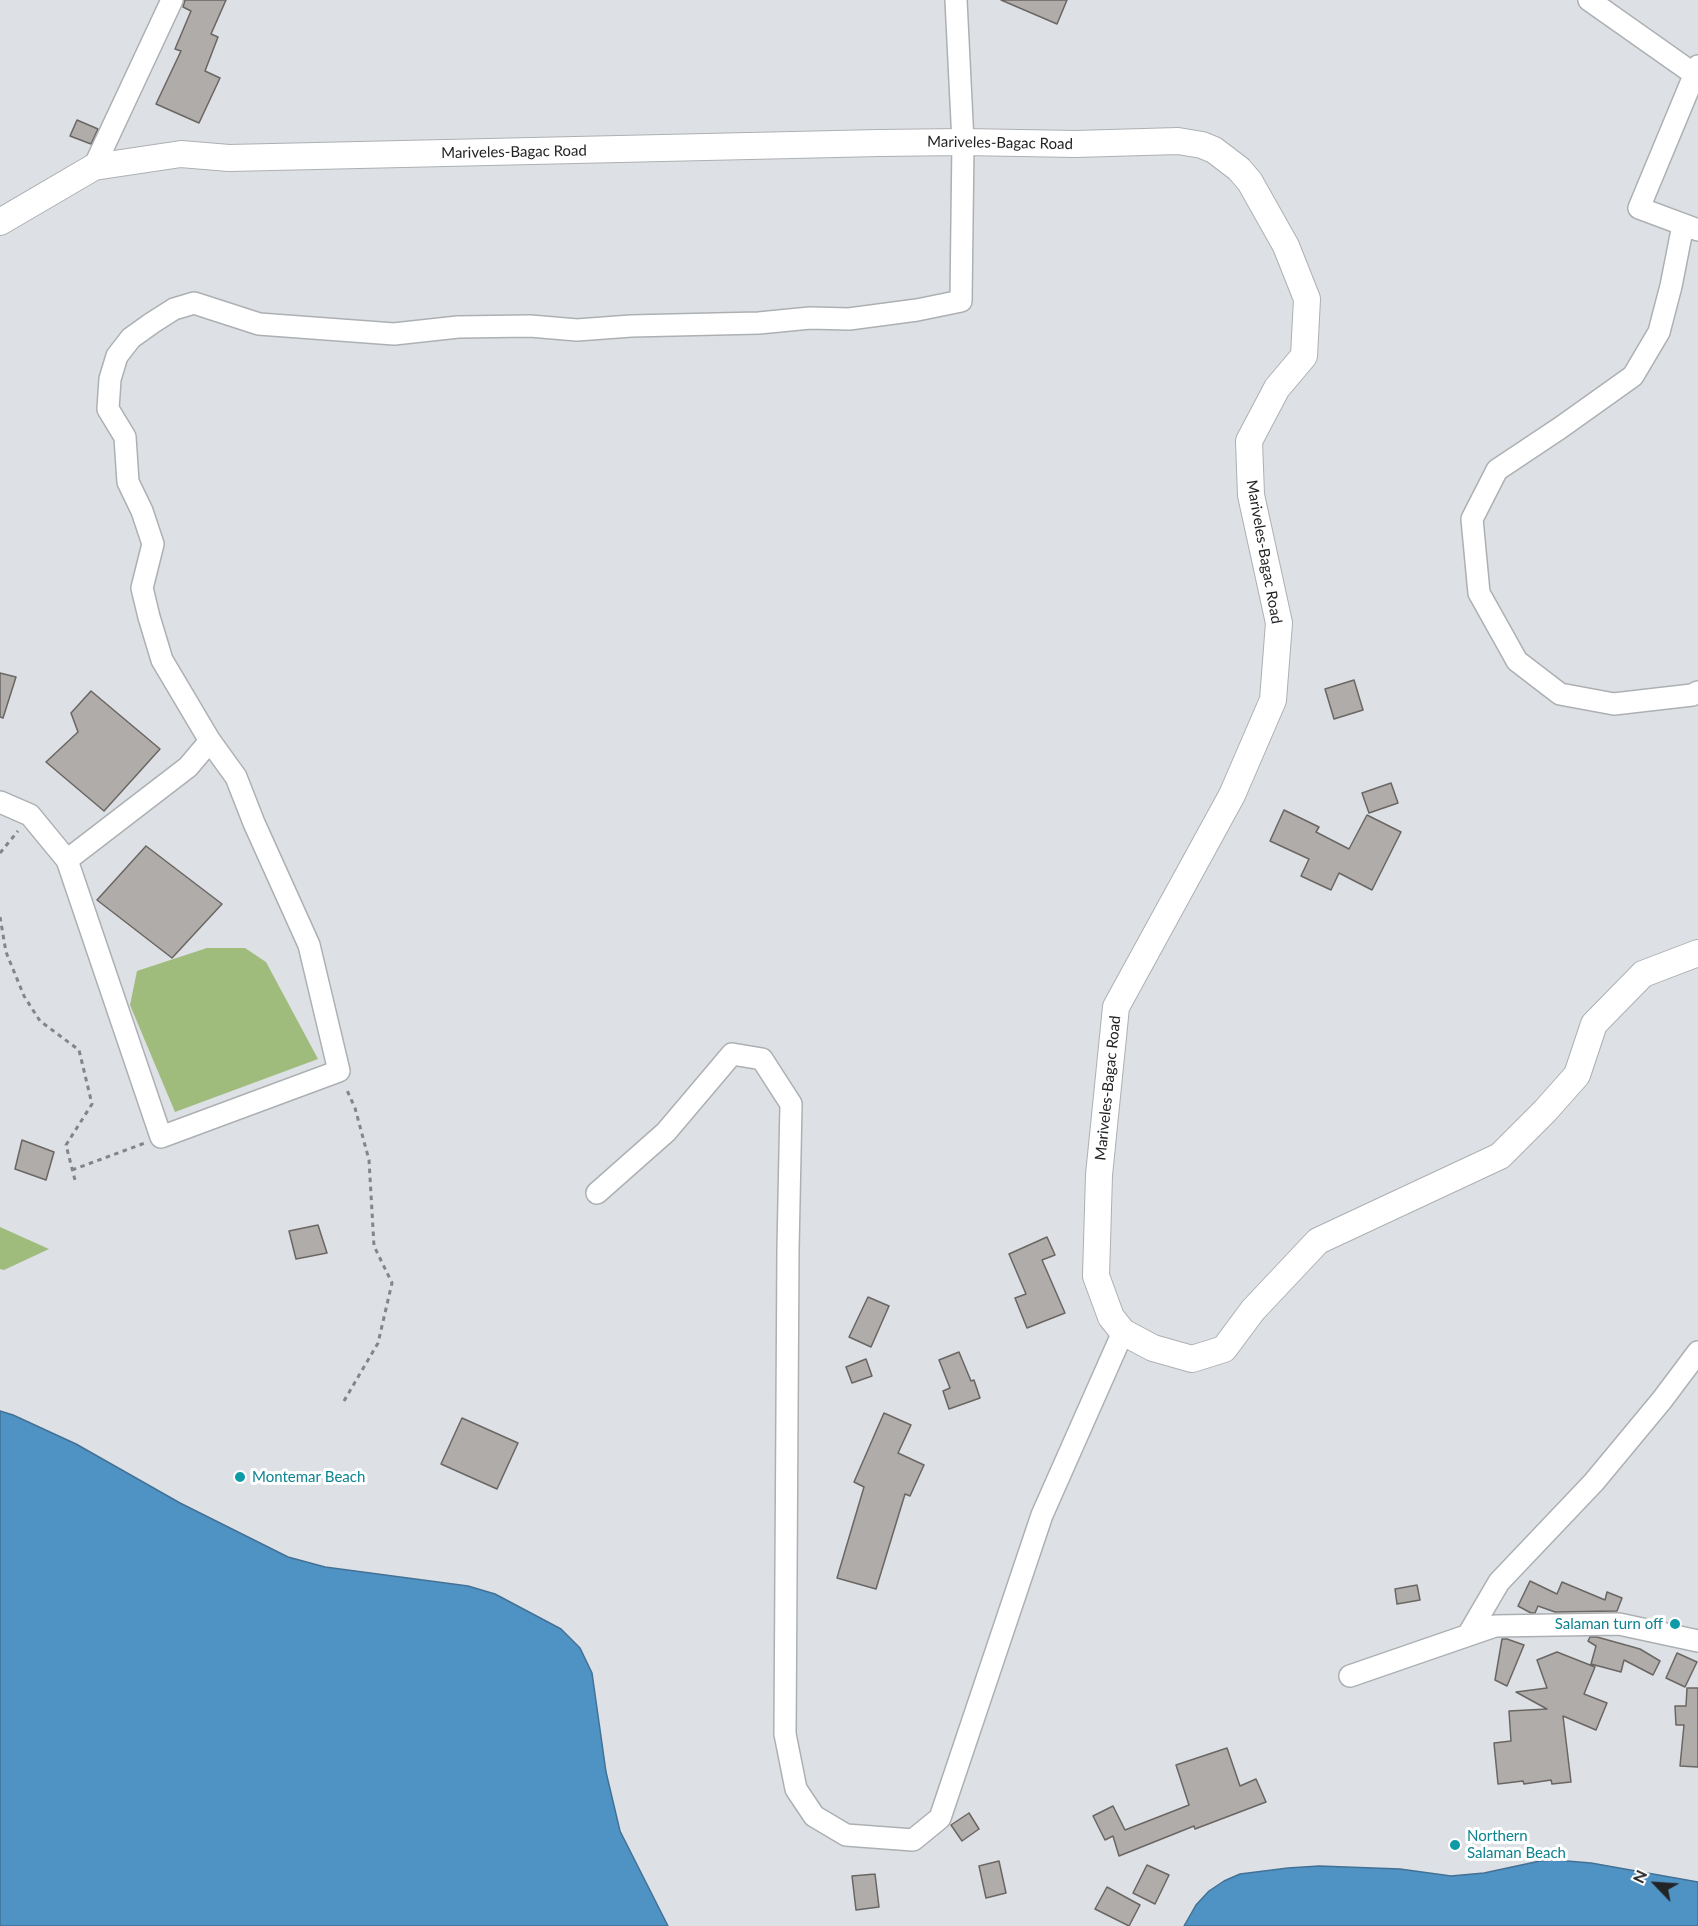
<!DOCTYPE html>
<html>
<head>
<meta charset="utf-8">
<style>
  body { margin:0 }
  #map { position:relative; width:1698px; height:1926px; overflow:hidden; background:#dde0e4; font-family:Lato,sans-serif }
  canvas { display:block }
  .north { position:absolute; left:1626px; top:1854px; width:60px; height:60px; -webkit-text-stroke:4px #fff; paint-order:stroke; rotate:295deg; font-size:16px; font-weight:700; line-height:24px; text-align:center; color:#222325 }
  .north::after { content:''; display:block; margin:auto; width:21px; height:27px; background:#222325; clip-path:polygon(50% 0,100% 100%,50% 72%,0 100%) }
</style>
</head>
<body>
<div id="map">
<canvas width="1698" height="1926"></canvas>
<div class="north">N</div>
</div>
<script>
const ctx = document.querySelector('canvas').getContext('2d');
ctx.lineJoin = 'round';
function fill(path, color) {
  ctx.fillStyle = color;
  ctx.fill(path, 'evenodd');
}
function toPath(rows) {
  const path = new Path2D();
  for (const r of rows) {
    path.moveTo(r[0], r[1]);
    for (let i = 2; i < r.length; i += 2) path.lineTo(r[i], r[i + 1]);
  }
  return path;
}
function trace(path, color, width, dash) {
  ctx.strokeStyle = color;
  ctx.lineWidth = width;
  ctx.lineCap = dash ? 'butt' : 'round';
  ctx.setLineDash(dash || []);
  ctx.stroke(path);
}
function write(font, color, halo, rows, align = 'center') {
  ctx.font = font + ' Lato,sans-serif';
  ctx.lineWidth = 6;
  ctx.setLineDash([]);
  ctx.textBaseline = 'middle';
  ctx.strokeStyle = halo;
  ctx.fillStyle = color;
  for (const [text, x, y, turn = 0] of rows) {
    ctx.save();
    ctx.translate(x, y);
    ctx.rotate((+turn || 0) * Math.PI / 180);
    ctx.textAlign = isNaN(turn) ? turn : align;
    if (halo) ctx.strokeText(text, 0, 0);
    ctx.fillText(text, 0, 0);
    ctx.restore();
  }
}
fill(toPath([
  [207,948,245,948,266,962,318,1059,175,1112,130,1005,137,971],
  [0,1227,49,1249,4,1270,0,1269]
]), '#9fbc7d');
const water = toPath([
  [0,1411,13,1415,76,1444,180,1503,288,1557,325,1567,468,1586,495,1594,561,1629,580,1648,592,1673,606,1772,620,1831,668,1926,0,1926,0,1411],
  [1555,1860,1591,1863,1698,1882,1698,1926,1184,1926,1196,1905,1209,1891,1224,1881,1240,1874,1288,1868,1319,1866,1400,1869,1451,1876,1484,1873,1540,1861,1555,1860]
]);
fill(water, '#4f93c5');
trace(water, '#427195', 1.5);
const building = toPath([
  [185,0,226,0,211,34,218,37,205,71,220,78,199,123,156,104,181,51,175,49,191,11,183,7,185,0],
  [1001,0,1067,0,1057,24,1001,0],
  [77,120,98,129,91,144,70,136,77,120],
  [0,673,16,677,3,718,0,717,0,673],
  [1354,680,1363,710,1334,719,1325,689,1354,680],
  [91,691,160,749,104,811,46,762,78,732,71,713,91,691],
  [1391,783,1398,803,1369,813,1362,793,1391,783],
  [1284,810,1319,827,1316,832,1349,849,1367,815,1401,832,1372,890,1339,873,1331,890,1301,876,1309,859,1270,841,1284,810],
  [146,846,222,904,172,958,97,900,146,846],
  [22,1140,54,1152,46,1180,15,1169,22,1140],
  [318,1225,327,1253,296,1259,289,1231,318,1225],
  [1047,1237,1055,1255,1042,1260,1065,1313,1027,1328,1015,1298,1026,1294,1009,1254,1047,1237],
  [868,1297,889,1306,871,1347,849,1337,868,1297],
  [959,1352,971,1381,974,1380,980,1398,949,1409,943,1391,950,1388,939,1360,959,1352],
  [866,1359,872,1376,852,1383,846,1367,866,1359],
  [884,1413,911,1425,898,1453,924,1465,910,1496,905,1494,876,1589,837,1578,864,1487,854,1482,884,1413],
  [462,1418,518,1443,497,1489,441,1464,462,1418],
  [1530,1581,1557,1594,1562,1582,1605,1600,1607,1592,1622,1598,1617,1611,1555,1612,1538,1606,1535,1613,1531,1613,1518,1606,1530,1581],
  [1417,1585,1420,1600,1397,1604,1395,1589,1417,1585],
  [1590,1637,1597,1637,1640,1649,1660,1661,1653,1675,1624,1660,1621,1672,1591,1664,1596,1646,1588,1641,1590,1637],
  [1502,1639,1507,1639,1524,1645,1507,1686,1495,1680,1502,1639],
  [1557,1652,1595,1667,1584,1694,1607,1703,1596,1730,1563,1716,1571,1782,1552,1784,1551,1780,1524,1784,1523,1781,1498,1784,1494,1743,1511,1741,1509,1711,1547,1709,1516,1692,1547,1688,1537,1660,1557,1652],
  [1677,1653,1697,1662,1685,1687,1666,1678,1677,1653],
  [1687,1688,1698,1688,1698,1767,1680,1766,1684,1725,1676,1725,1675,1706,1686,1706,1687,1688],
  [1227,1748,1240,1786,1256,1779,1266,1802,1195,1829,1194,1826,1119,1856,1113,1836,1105,1840,1093,1816,1113,1806,1125,1830,1189,1805,1176,1765,1227,1748],
  [969,1813,979,1829,962,1841,951,1825,969,1813],
  [999,1861,1006,1893,986,1898,979,1866,999,1861],
  [1147,1865,1169,1875,1155,1904,1133,1893,1147,1865],
  [875,1874,879,1907,856,1910,852,1876,875,1874],
  [1107,1887,1140,1905,1129,1926,1095,1909,1107,1887]
]);
fill(building, '#b0aca9');
trace(building, '#6a6664', 1.5);
const minor = toPath([
  [1589,0,1694,74,1698,75],
  [1698,66,1639,208,1698,230],
  [94,167,172,0],
  [1683,225,1671,286,1659,332,1633,376,1560,428,1497,470,1472,519,1479,593,1517,661,1560,694,1614,704,1692,695,1698,692],
  [0,802,30,815,67,860,188,767,210,741],
  [67,860,161,1137,339,1071,309,945,254,823,236,777,210,741,162,660,149,617,142,588,153,544,142,511,128,482,125,437,108,409,110,379,117,356,131,338,152,323,174,309,194,303,259,324,394,334,458,327,530,326,577,330,631,326,759,323,810,318,849,319,917,310,961,301,963,142,956,0],
  [597,1193,666,1132,732,1054,762,1059,791,1104,788,1249,785,1734,796,1789,814,1816,846,1835,913,1840,940,1818,1042,1515,1123,1332],
  [1468,1635,1499,1582,1594,1482,1662,1400,1698,1352],
  [1350,1676,1495,1626,1619,1624,1698,1641]
]);
const major = toPath([
  [0,222,94,167,181,154,229,158,879,143,963,142,1076,144,1178,141,1202,145,1214,150,1239,169,1250,182,1286,246,1307,299,1304,356,1277,388,1249,441,1251,495,1279,623,1273,700,1232,795,1116,1007,1099,1175,1096,1276,1111,1317,1123,1332,1153,1348,1192,1359,1224,1349,1253,1310,1318,1241,1500,1156,1545,1111,1577,1075,1594,1024,1643,974,1698,953]
]);
trace(minor, '#adb0b3', 24);
trace(major, '#adb0b3', 28);
trace(toPath([
  [0,853,18,831],
  [0,917,6,952,24,996,40,1021,79,1050,92,1104,66,1145,76,1184],
  [72,1170,145,1143],
  [344,1401,378,1343,392,1283,374,1246,369,1160,355,1108,346,1088]
]), '#838588', 3, [4.5, 4.5]);
trace(minor, '#fff', 21);
trace(major, '#fff', 26);
for (const [x, y, r, color] of [
  [240,1477,6,"#0f9aa8"],
  [1675,1624,6,"#0f9aa8"],
  [1455,1845,6,"#0f9aa8"]
]) {
  const dot = new Path2D();
  dot.arc(x, y, r, 0, 2 * Math.PI);
  ctx.fillStyle = color;
  ctx.fill(dot);
  trace(dot, '#fff', 2);
}
write('15px', '#222325', '#fff', [
  ["Mariveles-Bagac Road",1000,143,1],
  ["Mariveles-Bagac Road",514,152,-1],
  ["Mariveles-Bagac Road",1264,552,80],
  ["Mariveles-Bagac Road",1108,1088,-84]
]);
write('15px', '#0d838f', '#fff', [
  ["Montemar Beach",252,1477],
  ["Salaman turn off",1663,1624,"right"],
  ["Northern",1467,1836],
  ["Salaman Beach",1467,1853]
], 'left');
</script>
</body>
</html>
